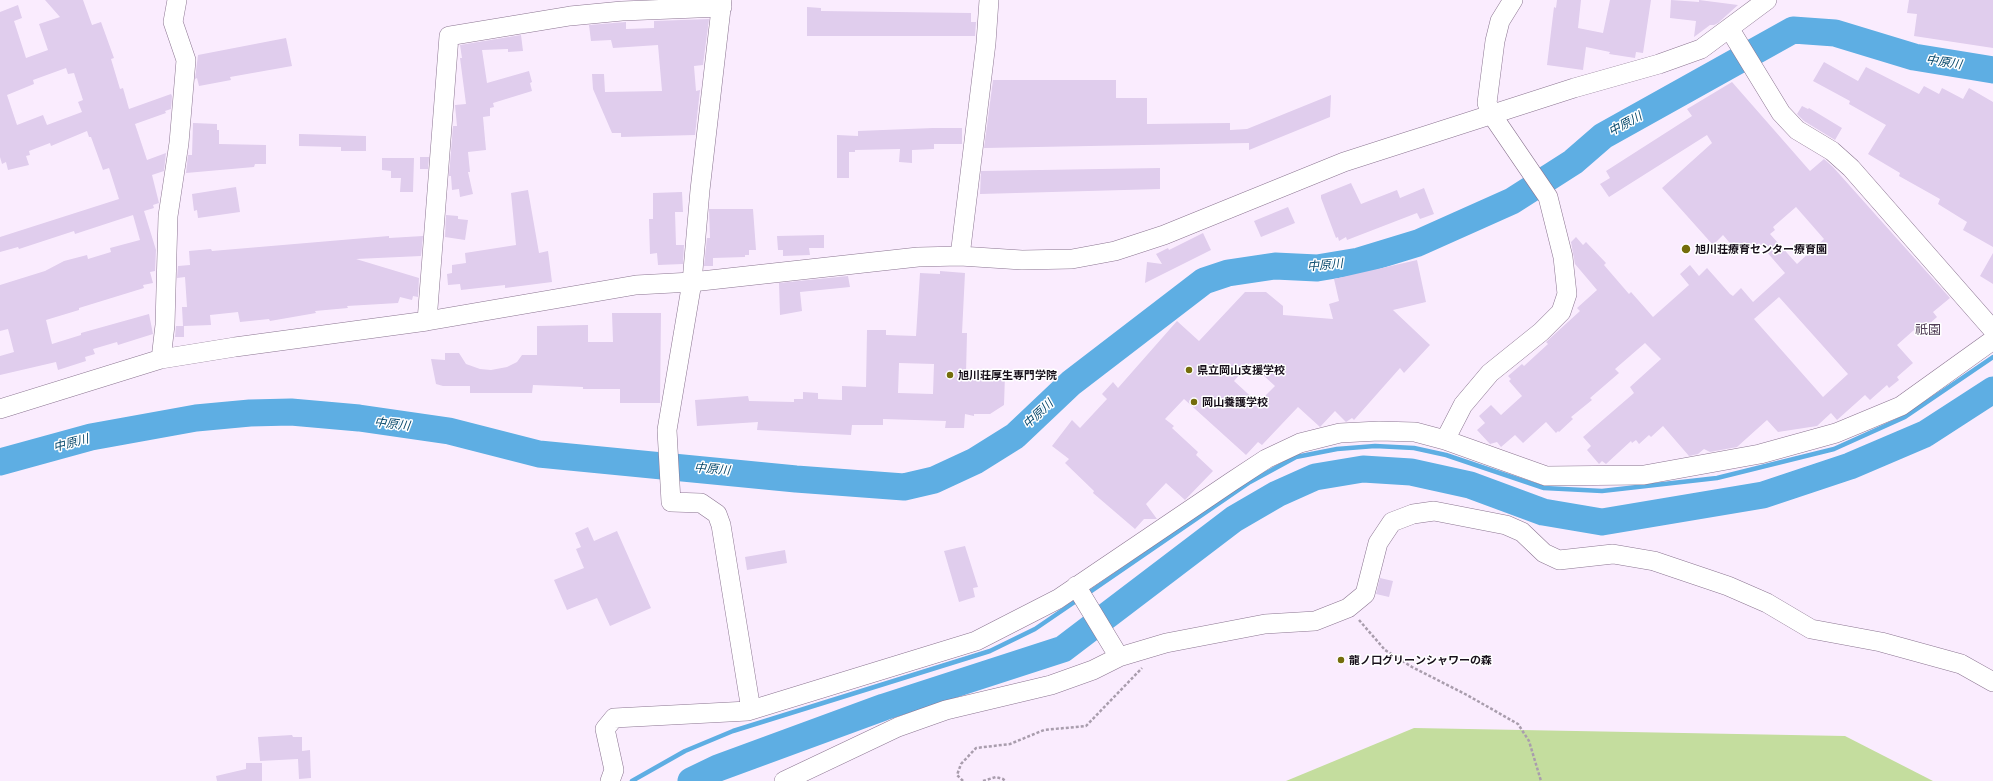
<!DOCTYPE html>
<html>
<head>
<meta charset="utf-8">
<style>
  body { margin:0 }
  canvas { display:block; background:#faecfe }
</style>
</head>
<body>
<canvas width="1993" height="781"></canvas>
<script>
const ctx = document.querySelector('canvas').getContext('2d');
ctx.lineJoin = 'round';
function fill(path, color) {
  ctx.fillStyle = color;
  ctx.fill(path, 'evenodd');
}
function toPath(rows) {
  const path = new Path2D();
  for (const r of rows) {
    path.moveTo(r[0], r[1]);
    for (let i = 2; i < r.length; i += 2) path.lineTo(r[i], r[i + 1]);
  }
  return path;
}
function trace(path, color, width, dash) {
  ctx.strokeStyle = color;
  ctx.lineWidth = width;
  ctx.lineCap = dash ? 'butt' : 'round';
  ctx.setLineDash(dash || []);
  ctx.stroke(path);
}
function write(font, color, halo, rows, align = 'center') {
  ctx.font = font + ' Lato,"Noto Sans JP",sans-serif';
  ctx.lineWidth = 3;
  ctx.setLineDash([]);
  ctx.textBaseline = 'middle';
  ctx.strokeStyle = halo;
  ctx.fillStyle = color;
  for (const [text, x, y, turn = 0] of rows) {
    ctx.save();
    ctx.translate(x, y);
    ctx.rotate((+turn || 0) * Math.PI / 180);
    ctx.textAlign = isNaN(turn) ? turn : align;
    if (halo) ctx.strokeText(text, 0, 0);
    ctx.fillText(text, 0, 0);
    ctx.restore();
  }
}
fill(toPath([
  [1414,728,1845,736,1933,781,1286,781]
]), '#c4dd9e');
trace(toPath([
  [1087,594,1250,482,1296,457,1337,449,1375,446,1414,448,1446,455,1544,488,1602,491,1717,478,1834,449,1905,417,1993,357],
  [632,781,685,751,733,731,990,651,1035,629,1079,599]
]), '#5eaee3', 4.5);
trace(toPath([
  [0,462,91,437,196,418,250,413,291,412,359,418,449,431,539,454,796,479,904,487,934,480,975,461,1015,436,1071,383,1204,281,1228,273,1275,266,1317,268,1359,261,1418,243,1512,201,1573,162,1603,136,1793,30,1835,33,1914,57,1993,70],
  [691,781,718,768,884,707,1063,649,1234,519,1277,494,1315,477,1363,469,1411,472,1470,485,1543,512,1602,522,1763,495,1850,466,1925,434,1993,390]
]), '#5eaee3', 27);
fill(toPath([
  [45,0,83,0,92,25,101,22,114,58,111,59,120,89,123,88,129,109,171,94,172,96,171,109,165,111,166,113,135,124,147,160,166,153,164,171,152,175,159,203,153,205,154,208,144,211,156,250,155,271,150,272,153,283,143,285,144,288,79,308,79,310,46,320,52,344,81,335,81,333,149,314,153,334,118,345,117,342,93,349,95,354,85,357,86,361,58,370,56,362,0,375,0,356,14,352,8,329,0,331,0,285,45,271,64,261,87,255,88,259,111,252,110,248,140,240,133,215,75,234,74,231,19,249,18,247,0,252,0,237,119,199,109,168,103,170,91,137,89,137,87,131,51,146,50,143,29,151,30,155,26,156,29,165,8,170,6,162,2,164,0,157,0,12,18,5,22,18,14,21,26,58,48,50,39,24,60,17],
  [66,68,68,74,74,73,83,100,78,102,82,112,47,125,43,115,17,125,7,95,34,84,33,80],
  [1557,0,1581,0,1578,28,1603,33,1610,0,1651,0,1643,53,1636,52,1635,58,1609,54,1610,52,1586,47,1583,70,1547,65,1554,7,1556,8],
  [1671,0,1699,2,1699,0,1738,5,1718,23,1714,25,1710,25,1694,37,1696,21,1670,18],
  [1909,0,1993,0,1993,48,1914,36,1917,14,1907,13],
  [807,7,821,8,821,11,971,13,971,22,976,22,975,36,807,36],
  [709,19,703,65,694,66,696,91,700,90,695,135,621,137,621,133,612,133,593,89,592,74,604,74,605,92,662,91,658,45,613,48,611,40,591,41,589,25,626,22,626,29,654,28,654,21],
  [521,35,523,51,508,52,508,49,482,50,487,83,529,71,532,82,530,83,532,91,493,103,494,107,490,108,490,116,483,117,486,150,468,152,470,172,468,172,473,194,460,197,459,189,452,190,451,176,449,176,453,126,457,126,455,105,466,104,460,58,462,58,460,45],
  [286,38,292,66,230,77,231,80,199,86,197,78,195,79,198,55],
  [1824,62,1858,81,1866,67,1919,94,1924,86,1939,94,1942,88,1963,99,1969,88,1993,102,1993,247,1963,230,1967,222,1938,204,1940,199,1899,176,1900,173,1868,154,1886,125,1849,104,1850,101,1813,81],
  [993,80,1116,80,1116,98,1147,98,1147,124,1230,123,1230,130,1247,129,1331,95,1330,117,1249,150,1249,143,984,148],
  [1732,82,1810,171,1824,159,1833,167,1950,298,1933,312,1937,317,1918,334,1914,330,1897,345,1913,363,1897,377,1899,380,1889,388,1887,385,1870,400,1865,395,1837,420,1831,413,1817,426,1778,432,1767,420,1737,447,1710,452,1704,449,1698,454,1689,456,1663,426,1651,437,1649,435,1639,444,1636,440,1632,443,1631,441,1606,464,1602,461,1599,464,1587,450,1591,446,1583,437,1634,393,1630,387,1661,359,1645,343,1615,369,1619,373,1590,398,1592,400,1571,417,1573,419,1559,432,1558,431,1556,433,1546,422,1523,443,1515,435,1501,447,1497,442,1490,444,1477,430,1485,423,1479,416,1491,405,1501,415,1522,396,1509,381,1511,379,1508,376,1522,364,1524,366,1548,344,1546,342,1580,311,1577,308,1597,290,1575,264,1571,242,1576,237,1583,245,1586,242,1606,263,1604,265,1629,294,1631,292,1653,317,1689,285,1680,274,1690,265,1699,276,1707,268,1730,294,1733,296,1741,288,1753,302,1785,273,1759,243,1754,248,1752,246,1741,256,1723,235,1713,245,1662,188,1712,143,1707,135,1609,197,1600,184,1610,178,1606,171,1692,116,1687,109],
  [1796,207,1824,239,1797,264,1770,234,1775,230,1773,227],
  [1779,297,1848,374,1823,397,1754,319],
  [1802,106,1808,109,1809,108,1842,128,1835,140,1804,121,1797,114],
  [193,123,217,124,217,130,219,130,219,144,266,145,266,164,255,164,254,167,186,173,188,155,192,155],
  [933,128,962,128,962,144,934,144,934,149,912,150,912,163,899,162,900,149,855,150,855,152,849,152,849,178,837,178,837,135,858,136,858,131],
  [299,134,366,136,366,151,341,151,341,147,299,146],
  [420,157,429,157,428,169,420,169],
  [382,158,414,158,413,192,400,192,401,178,391,178,391,171,382,170],
  [1160,168,1160,189,980,194,981,171],
  [1351,183,1361,204,1397,190,1400,198,1424,188,1434,214,1420,219,1417,213,1347,240,1346,237,1339,241,1338,237,1336,238,1321,198,1321,195],
  [236,187,240,212,198,218,197,210,194,211,192,194],
  [528,190,539,253,548,251,552,282,505,288,505,285,461,290,460,284,448,285,447,274,452,273,452,265,466,263,465,253,516,245,511,193],
  [682,192,683,212,675,212,676,245,684,245,683,264,658,265,657,253,650,254,649,219,653,219,653,193],
  [1288,207,1295,223,1261,237,1254,221],
  [709,209,753,209,756,250,749,250,749,255,745,255,745,257,713,258,713,266,704,266,707,238,710,238],
  [446,215,458,216,458,219,468,220,465,240,445,237],
  [1203,233,1211,250,1145,283,1147,262,1162,264,1156,254,1168,248,1169,250],
  [824,235,824,248,809,248,810,255,783,256,783,250,778,250,777,236],
  [389,236,389,238,423,236,421,256,356,259,419,278,418,297,413,296,412,300,400,297,398,303,347,306,348,308,315,311,316,313,270,321,269,319,240,322,238,312,210,315,211,325,184,326,184,337,175,337,176,326,183,326,182,307,187,307,185,277,177,278,178,266,190,265,189,251,211,249,212,251],
  [1993,253,1993,284,1980,276],
  [1417,260,1426,302,1393,310,1430,345,1404,373,1400,368,1354,420,1352,418,1346,422,1335,411,1320,427,1298,407,1262,445,1258,442,1246,455,1184,399,1165,419,1174,426,1172,428,1198,452,1196,455,1213,471,1185,500,1166,483,1146,504,1157,519,1144,519,1135,529,1093,493,1094,491,1065,463,1069,459,1052,446,1072,420,1080,428,1107,399,1102,394,1113,382,1118,388,1177,321,1199,341,1245,292,1266,292,1283,306,1283,315,1333,319,1329,304,1339,301,1334,279],
  [1250,363,1275,386,1258,403,1234,381],
  [940,271,965,273,962,333,967,333,966,374,1005,375,1004,405,990,414,974,414,974,416,965,414,964,428,945,428,946,421,883,419,883,425,852,425,851,435,757,430,758,422,697,426,695,400,748,396,749,401,794,402,794,399,803,399,803,392,818,393,818,399,842,400,842,386,866,387,867,330,886,330,886,335,916,336,920,273,940,274],
  [899,363,934,364,933,394,898,393],
  [848,276,850,287,800,292,802,311,780,315,779,283],
  [612,313,661,313,660,403,620,403,620,389,583,389,583,387,533,385,532,393,470,393,470,386,443,386,436,384,431,359,445,360,445,353,459,353,466,364,480,369,491,370,507,367,517,362,522,355,537,355,537,326,588,325,588,342,613,342],
  [588,527,594,541,617,531,651,608,610,626,597,598,567,610,554,580,584,568,576,549,581,547,575,533],
  [965,546,978,587,973,588,975,597,959,602,944,551],
  [785,550,787,563,747,570,745,557],
  [1380,578,1393,581,1389,597,1376,594],
  [292,735,293,737,302,737,302,751,310,750,311,778,299,779,298,759,260,761,258,737],
  [246,763,262,763,262,781,217,781,216,776,246,769]
]), '#e0cded');
const minor = toPath([
  [722,0,700,190,692,282,667,430,671,502,701,503,717,514,721,525,751,710],
  [1729,28,1781,113,1797,130,1832,151,1851,168,1993,330],
  [960,256,986,43,989,0],
  [427,321,449,36,570,16,622,11,722,7],
  [161,359,165,325,168,216,179,143,186,60,173,22,177,0],
  [0,409,161,359,235,347,427,321,636,285,692,282,918,257,960,256,1022,260,1072,259,1115,251,1164,235,1344,162,1574,88,1659,64,1701,49,1767,0],
  [1445,440,1463,405,1490,373,1541,332,1561,312,1567,294,1563,257,1548,197,1492,115,1487,103,1495,41,1500,21,1513,0],
  [1076,586,1119,657],
  [610,781,614,770,605,729,614,718,748,711,976,641,1058,599,1231,482,1266,459,1300,443,1340,433,1379,431,1415,432,1445,440,1546,476,1644,475,1760,454,1836,433,1901,406,1993,340],
  [784,781,898,727,946,710,1051,685,1093,670,1119,657,1166,643,1265,624,1315,621,1348,608,1365,594,1378,543,1392,522,1413,514,1434,511,1506,525,1522,532,1544,553,1559,560,1613,554,1654,561,1728,586,1767,603,1811,629,1881,642,1961,664,1993,682]
]);
trace(minor, '#8b7591', 20);
trace(toPath([
  [1359,620,1385,650,1412,667,1467,695,1518,724,1529,741,1541,781],
  [963,781,957,775,961,764,976,748,1010,744,1044,730,1086,726,1142,668],
  [983,781,996,777,1003,779,1005,781]
]), '#a99dad', 2.5, [3, 2]);
trace(minor, '#fff', 19);
for (const [x, y, r, color] of [
  [1686,249,5,"#746d0b"],
  [1189,370,4,"#746d0b"],
  [950,375,4,"#746d0b"],
  [1194,402,4,"#746d0b"],
  [1341,660,4,"#746d0b"]
]) {
  const dot = new Path2D();
  dot.arc(x, y, r, 0, 2 * Math.PI);
  ctx.fillStyle = color;
  ctx.fill(dot);
  trace(dot, '#fff', 1.5);
}
write('bold 11px', '#170f1a', '#fff', [
  ["旭川荘療育センター療育園",1695,249],
  ["県立岡山支援学校",1197,370],
  ["旭川荘厚生専門学院",958,375],
  ["岡山養護学校",1202,402],
  ["龍ノ口グリーンシャワーの森",1349,660]
], 'left');
write('italic 12px', '#07496c', '#fff', [
  ["中原川",1944,62,9],
  ["中原川",1625,124,-29],
  ["中原川",1325,265,-5],
  ["中原川",1038,414,-43],
  ["中原川",392,424,7],
  ["中原川",71,443,-15],
  ["中原川",712,469,5]
]);
write('13px', '#503d56', '#fff', [
  ["祇園",1928,330]
]);
</script>
</body>
</html>
